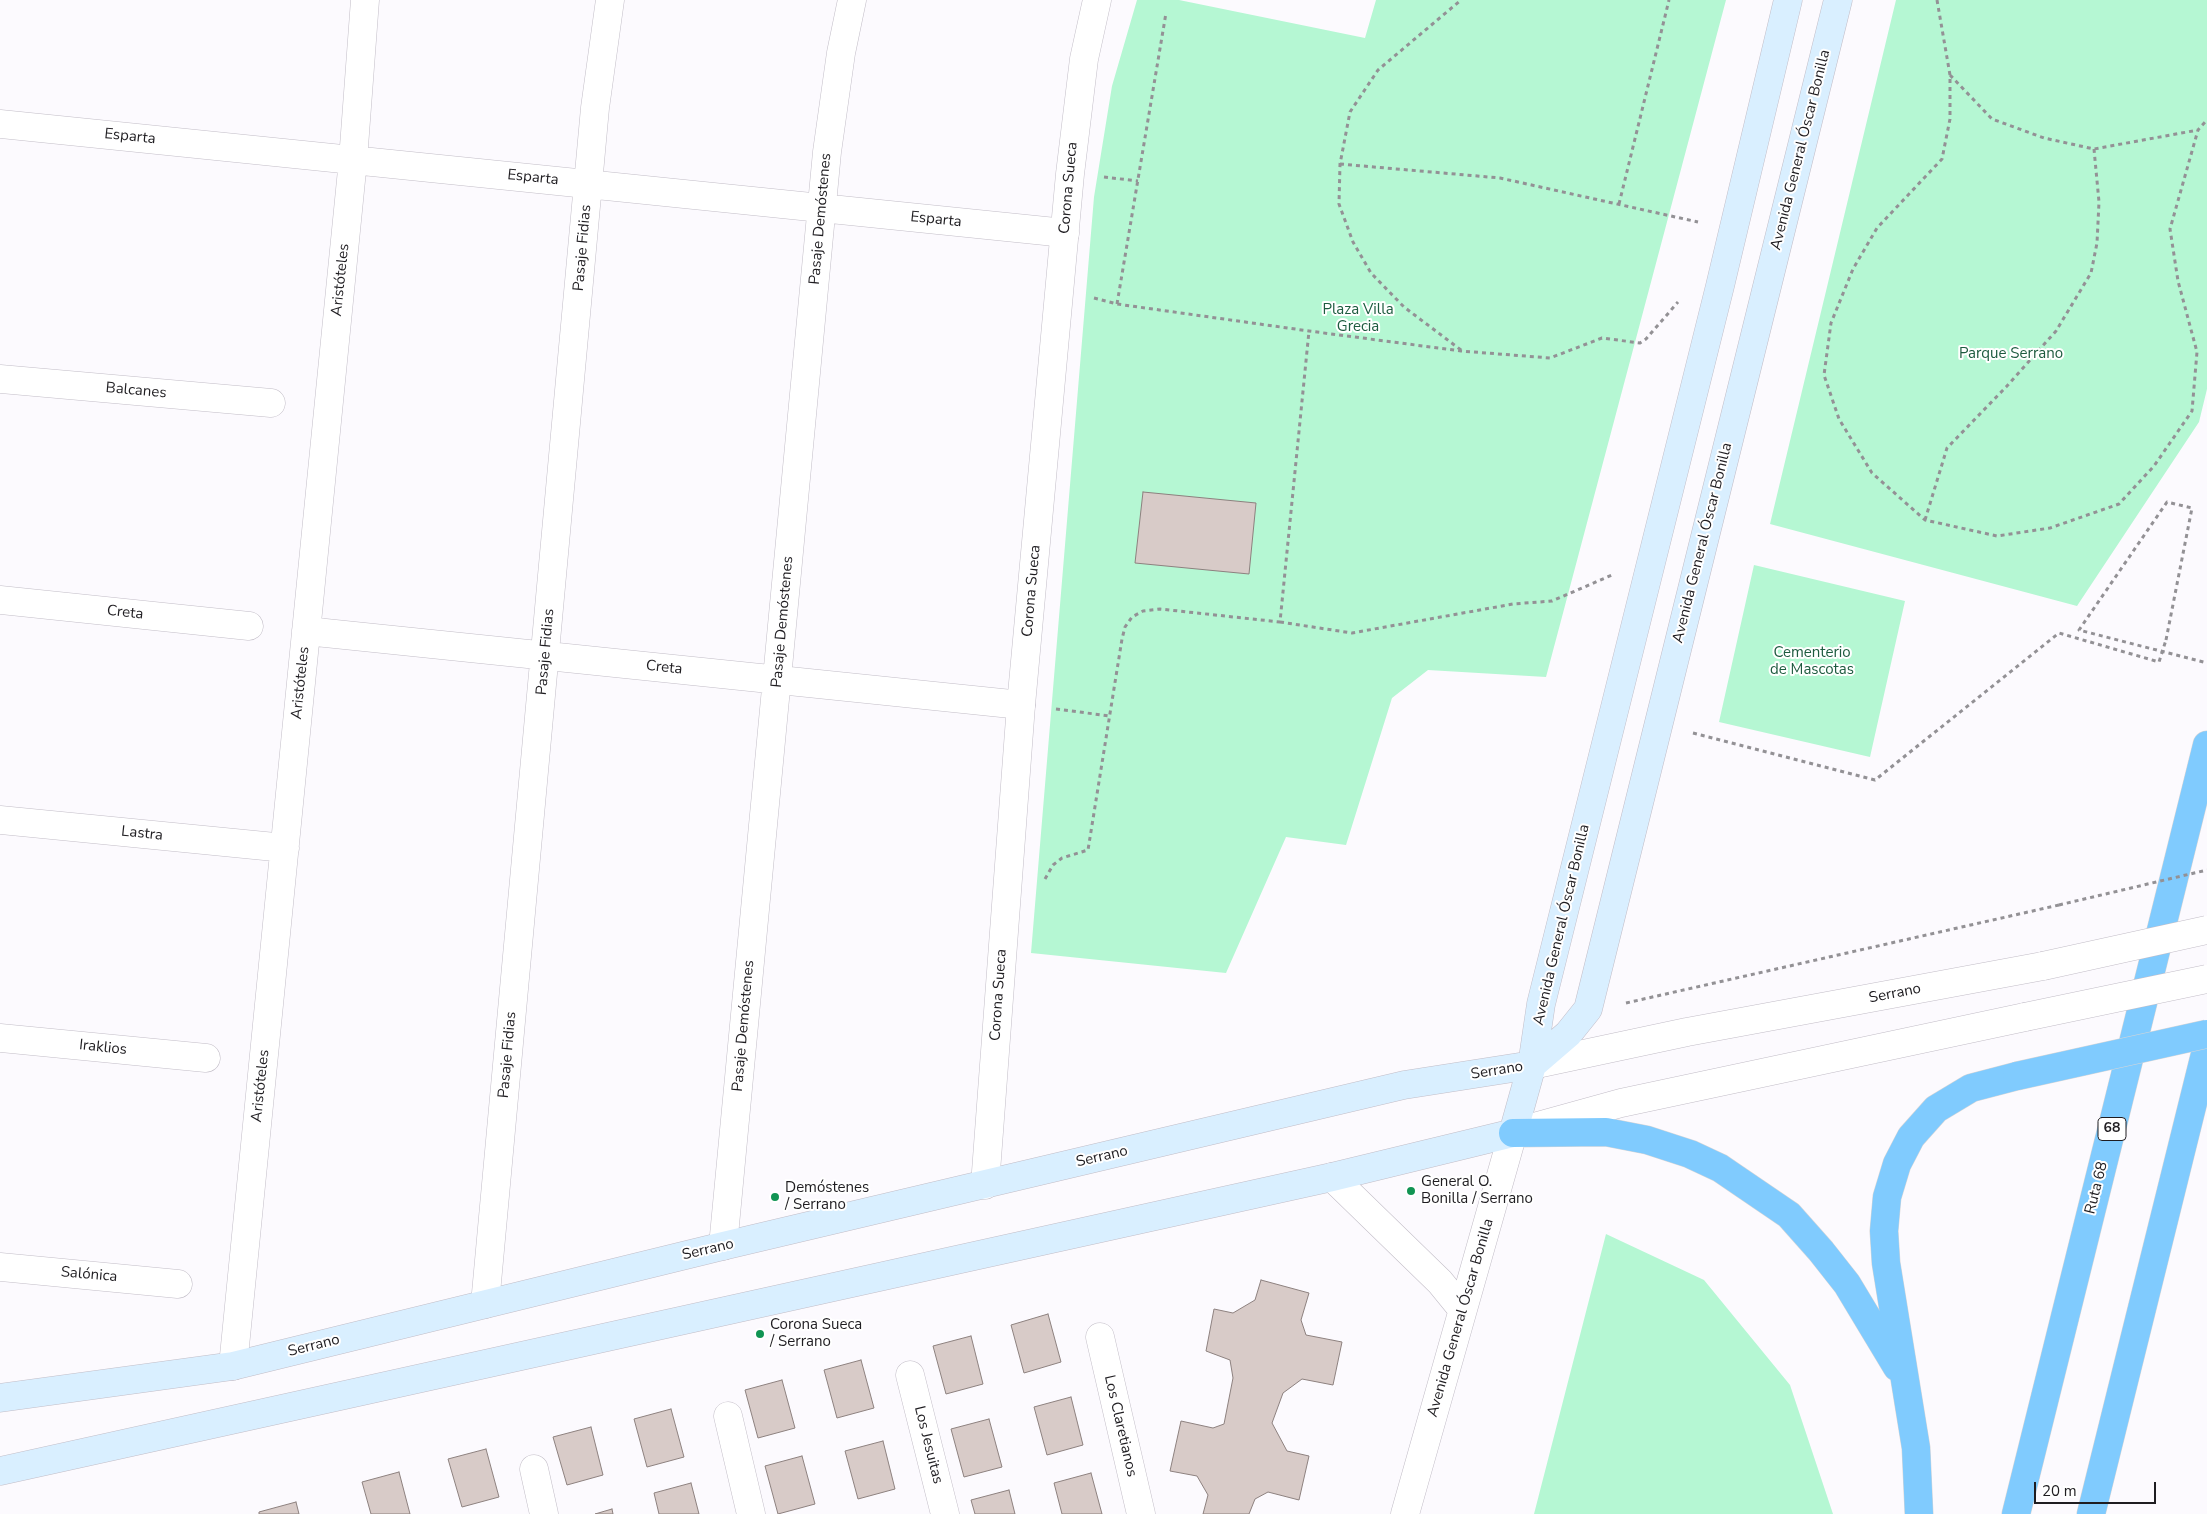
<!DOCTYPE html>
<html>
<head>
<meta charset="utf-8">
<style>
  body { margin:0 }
  #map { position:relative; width:2207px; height:1514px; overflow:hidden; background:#fcfafe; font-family:"Nunito Sans",sans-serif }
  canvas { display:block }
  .scale { position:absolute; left:2034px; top:1482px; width:122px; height:22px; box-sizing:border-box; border:2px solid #1f1d21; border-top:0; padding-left:6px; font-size:15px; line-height:18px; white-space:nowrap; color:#1f1d21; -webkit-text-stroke:4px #fff; paint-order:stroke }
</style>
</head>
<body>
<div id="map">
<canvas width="2207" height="1514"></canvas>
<div class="scale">20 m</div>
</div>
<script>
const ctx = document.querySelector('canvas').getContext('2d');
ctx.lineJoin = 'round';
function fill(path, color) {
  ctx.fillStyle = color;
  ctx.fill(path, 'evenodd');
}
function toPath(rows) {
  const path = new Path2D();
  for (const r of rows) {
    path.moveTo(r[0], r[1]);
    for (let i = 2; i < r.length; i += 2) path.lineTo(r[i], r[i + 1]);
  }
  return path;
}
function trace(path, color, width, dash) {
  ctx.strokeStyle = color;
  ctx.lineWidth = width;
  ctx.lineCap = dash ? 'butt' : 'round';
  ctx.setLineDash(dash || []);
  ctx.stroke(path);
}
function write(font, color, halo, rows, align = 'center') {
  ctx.font = font + ' "Nunito Sans",sans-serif';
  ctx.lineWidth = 4;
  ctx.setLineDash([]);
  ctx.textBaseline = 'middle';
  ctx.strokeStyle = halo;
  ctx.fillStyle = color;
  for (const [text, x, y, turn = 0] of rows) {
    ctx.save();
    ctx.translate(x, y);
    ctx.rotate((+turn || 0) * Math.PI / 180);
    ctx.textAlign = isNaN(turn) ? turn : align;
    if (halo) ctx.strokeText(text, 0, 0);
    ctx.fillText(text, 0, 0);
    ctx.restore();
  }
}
fill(toPath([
  [1137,0,1179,0,1365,38,1376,0,1726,0,1546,677,1428,670,1392,698,1346,845,1286,837,1226,973,1031,953,1094,197,1112,86],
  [1896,0,2207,0,2207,389,2199,422,2077,606,1770,524],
  [1754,565,1905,601,1870,757,1719,722],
  [1606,1234,1704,1280,1790,1385,1833,1514,1534,1514]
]), '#b5f7d3');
const building = toPath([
  [1143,492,1256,503,1249,574,1135,563,1143,492],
  [1261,1280,1309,1293,1301,1320,1306,1335,1342,1342,1333,1385,1302,1379,1283,1393,1272,1423,1287,1451,1309,1456,1299,1500,1268,1492,1255,1499,1249,1514,1203,1514,1208,1495,1197,1476,1170,1471,1181,1421,1213,1428,1224,1424,1233,1378,1230,1360,1206,1351,1214,1309,1233,1313,1255,1300,1261,1280],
  [1048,1314,1061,1362,1024,1373,1011,1325,1048,1314],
  [971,1336,983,1384,946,1394,933,1346,971,1336],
  [861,1360,874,1408,837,1418,824,1370,861,1360],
  [782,1380,795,1428,758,1438,745,1390,782,1380],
  [1071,1397,1083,1445,1047,1455,1034,1407,1071,1397],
  [671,1409,684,1457,647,1467,634,1419,671,1409],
  [989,1419,1002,1467,964,1477,951,1429,989,1419],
  [591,1427,603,1475,567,1485,553,1437,591,1427],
  [883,1441,895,1489,858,1499,845,1451,883,1441],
  [486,1449,499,1497,462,1507,448,1459,486,1449],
  [802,1456,815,1504,778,1514,765,1466,802,1456],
  [399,1472,410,1514,371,1514,362,1482,399,1472],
  [1091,1473,1102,1514,1062,1514,1054,1483,1091,1473],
  [691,1483,699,1514,659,1514,654,1493,691,1483],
  [1009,1490,1015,1514,975,1514,971,1500,1009,1490],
  [296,1502,299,1514,259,1514,259,1512,296,1502],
  [612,1509,613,1514,595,1514,612,1509]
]);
fill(building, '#d8cbc8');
trace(building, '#8d817f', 1);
const minor = toPath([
  [0,124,1065,233],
  [0,379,271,403],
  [0,600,249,626],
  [306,631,1021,705],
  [0,820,285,848],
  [0,1038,206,1058],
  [1332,1177,1440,1282,1462,1309],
  [723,1246,827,152,841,53,852,0],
  [0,1267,178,1284],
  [485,1304,595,108,610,0],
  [1100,1337,1141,1514],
  [233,1366,353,160,365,0],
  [910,1375,945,1514],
  [728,1416,751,1514],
  [534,1469,544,1514],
  [1405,1514,1513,1133]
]);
const tertiary = toPath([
  [1532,1065,1687,1032,2043,966],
  [1527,1129,1621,1103,2025,1017],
  [985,1185,1021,705,1070,174,1084,59,1097,0]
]);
const secondary = toPath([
  [1532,1065,1568,1034,1588,1009,1838,0],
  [0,1398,233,1366,723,1246,1404,1085,1532,1065],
  [0,1471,1332,1177,1513,1133,1532,1065,1541,1004,1720,286,1788,0]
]);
const motorway = toPath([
  [1513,1133,1606,1132,1647,1140,1690,1154,1720,1168,1789,1215,1821,1251,1847,1284,1897,1367],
  [1919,1514,1916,1448,1886,1263,1884,1231,1887,1197,1897,1164,1911,1137,1936,1109,1971,1088,2017,1076],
  [2016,1514,2207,745],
  [2091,1514,2207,1046]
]);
trace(minor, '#c2bdc7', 29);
trace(tertiary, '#c2bdc7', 29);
trace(secondary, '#c2bdc7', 29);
trace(motorway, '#d7d6d7', 29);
trace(toPath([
  [1937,0,1950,75,1950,119,1942,159,1877,228,1853,269,1831,323,1824,375,1839,419,1872,473,1925,520,1997,536,2050,528,2119,504,2154,466,2192,411,2197,352,2178,281,2170,229,2198,130,2207,120],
  [1950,75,1992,119,2044,138,2094,149,2198,130],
  [1340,164,1500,178,1698,222],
  [1104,177,1138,181],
  [1619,204,1669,0],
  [1094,298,1117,304,1309,331,1461,351,1550,358,1602,338,1640,343,1646,339,1678,302],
  [1117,304,1166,13],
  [1461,350,1404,307,1371,273,1353,242,1339,204,1340,164,1350,112,1378,70,1461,0],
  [1925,520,1947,448,2006,387,2056,331,2091,273,2097,243,2099,202,2094,149],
  [1280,622,1352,633,1513,604,1552,601,1612,575],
  [1056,709,1110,716],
  [1693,733,1875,780,2059,633,2159,662,2166,640],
  [1045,879,1053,865,1062,858,1088,850,1122,639,1125,627,1132,617,1143,611,1160,609,1280,622,1309,331],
  [1626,1003,2059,905]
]), '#939195', 3, [4, 4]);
trace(minor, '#fff', 28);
trace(tertiary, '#fff', 28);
trace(secondary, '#d9efff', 28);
trace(motorway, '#80cbfe', 28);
const tertiaryBridge = toPath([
  [2043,966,2207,930],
  [2025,1017,2207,979]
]);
const motorwayBridge = toPath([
  [2017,1076,2207,1034]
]);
trace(tertiaryBridge, '#c2bdc7', 29, []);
trace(motorwayBridge, '#d7d6d7', 29, []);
trace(toPath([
  [2166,640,2192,508,2167,502,2079,630,2207,663],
  [2059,905,2207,870]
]), '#939195', 3, [4, 4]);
trace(tertiaryBridge, '#fff', 28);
trace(motorwayBridge, '#80cbfe', 28);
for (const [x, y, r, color] of [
  [1411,1191,5,"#119453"],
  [775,1197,5,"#119453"],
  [760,1334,5,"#119453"]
]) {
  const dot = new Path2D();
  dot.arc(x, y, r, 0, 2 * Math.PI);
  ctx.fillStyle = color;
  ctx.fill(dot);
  trace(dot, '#fff', 2);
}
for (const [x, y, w] of [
  [2112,1129,28]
]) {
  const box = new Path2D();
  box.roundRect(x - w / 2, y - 11.5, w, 23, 4);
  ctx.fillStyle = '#fff';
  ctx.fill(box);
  trace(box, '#1f1d21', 1);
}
write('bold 14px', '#1f1d21', null, [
  ["68",2112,1129]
]);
write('15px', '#1f1d21', '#fff', [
  ["Esparta",130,137,6],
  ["Avenida General Óscar Bonilla",1801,150,-76],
  ["Esparta",533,178,6],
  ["Corona Sueca",1069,188,-85],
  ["Pasaje Demóstenes",821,219,-85],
  ["Esparta",936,220,6],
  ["Pasaje Fidias",583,248,-85],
  ["Aristóteles",341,280,-84],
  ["Balcanes",136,391,5],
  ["Avenida General Óscar Bonilla",1703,543,-76],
  ["Corona Sueca",1032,591,-85],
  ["Creta",125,613,6],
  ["Pasaje Demóstenes",783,622,-85],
  ["Pasaje Fidias",546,652,-85],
  ["Creta",664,668,6],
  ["Aristóteles",301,683,-84],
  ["Lastra",142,834,6],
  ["Avenida General Óscar Bonilla",1562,925,-77],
  ["Serrano",1895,994,-11],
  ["Corona Sueca",999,995,-86],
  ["Pasaje Demóstenes",744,1026,-85],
  ["Iraklios",103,1048,6],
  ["Pasaje Fidias",508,1055,-85],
  ["Serrano",1497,1071,-9],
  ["Aristóteles",261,1086,-84],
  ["Serrano",1102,1157,-13],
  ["Ruta 68",2097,1188,-76],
  ["Serrano",708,1250,-13],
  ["Salónica",89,1275,5],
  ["Avenida General Óscar Bonilla",1461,1318,-74],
  ["Serrano",314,1346,-14],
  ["Los Claretianos",1120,1426,77],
  ["Los Jesuitas",928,1445,76]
]);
write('15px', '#1d5b3f', '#fff', [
  ["Plaza Villa",1358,310],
  ["Grecia",1358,327],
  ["Parque Serrano",2011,354],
  ["Cementerio",1812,653],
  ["de Mascotas",1812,670]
]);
write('15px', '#1f1d21', '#fff', [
  ["General O.",1421,1182],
  ["Bonilla / Serrano",1421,1199],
  ["Demóstenes",785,1188],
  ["/ Serrano",785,1205],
  ["Corona Sueca",770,1325],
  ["/ Serrano",770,1342]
], 'left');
</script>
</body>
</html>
